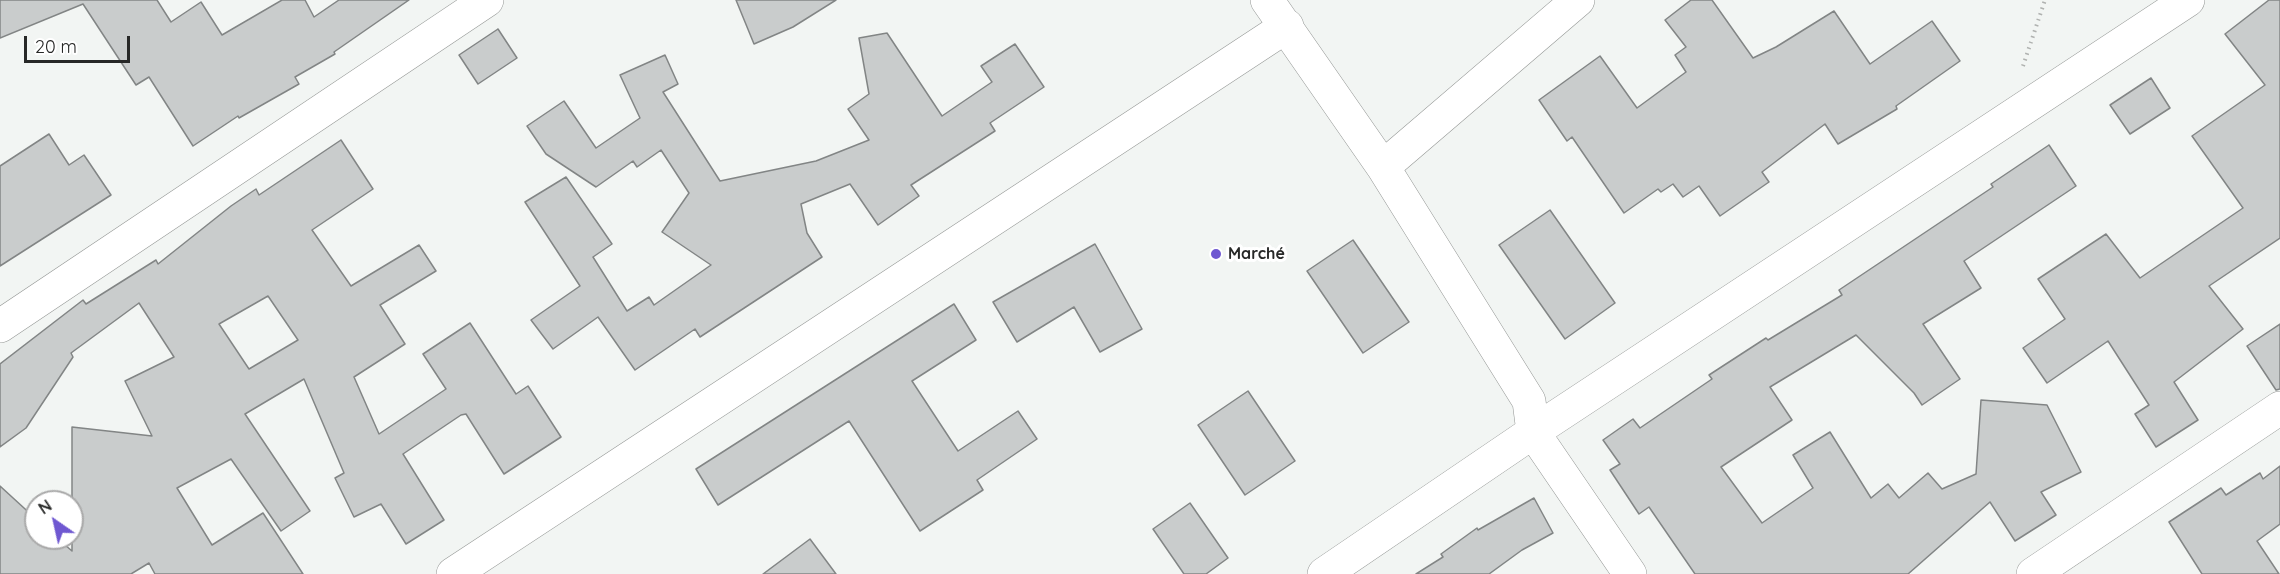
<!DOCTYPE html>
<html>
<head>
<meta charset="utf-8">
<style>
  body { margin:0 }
  #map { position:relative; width:2280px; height:574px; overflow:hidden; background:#f2f5f3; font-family:Quicksand,sans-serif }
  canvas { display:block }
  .north { position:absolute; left:24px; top:490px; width:60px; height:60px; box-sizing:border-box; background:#fff; border:2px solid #a9a9a9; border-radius:50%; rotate:326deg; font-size:16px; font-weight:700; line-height:24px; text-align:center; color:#272827 }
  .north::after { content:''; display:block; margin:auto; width:21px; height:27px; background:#6f58d1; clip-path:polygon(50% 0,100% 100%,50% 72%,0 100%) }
  .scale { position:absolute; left:24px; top:36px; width:106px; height:27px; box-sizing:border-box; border:3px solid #272827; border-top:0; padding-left:8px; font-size:18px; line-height:21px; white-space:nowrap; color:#272827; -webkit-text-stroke:4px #fff; paint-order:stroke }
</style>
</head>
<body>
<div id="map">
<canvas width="2280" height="574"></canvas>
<div class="north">N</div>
<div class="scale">20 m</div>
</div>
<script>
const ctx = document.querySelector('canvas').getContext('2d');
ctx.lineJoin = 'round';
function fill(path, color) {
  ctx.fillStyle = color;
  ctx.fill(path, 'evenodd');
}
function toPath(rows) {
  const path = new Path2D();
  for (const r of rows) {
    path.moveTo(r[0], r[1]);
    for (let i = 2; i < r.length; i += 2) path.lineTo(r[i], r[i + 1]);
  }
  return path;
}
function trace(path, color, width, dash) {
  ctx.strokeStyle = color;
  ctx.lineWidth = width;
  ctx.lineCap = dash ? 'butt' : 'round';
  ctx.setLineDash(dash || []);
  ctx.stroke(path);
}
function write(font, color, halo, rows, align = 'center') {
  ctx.font = font + ' Quicksand,sans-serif';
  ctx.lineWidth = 6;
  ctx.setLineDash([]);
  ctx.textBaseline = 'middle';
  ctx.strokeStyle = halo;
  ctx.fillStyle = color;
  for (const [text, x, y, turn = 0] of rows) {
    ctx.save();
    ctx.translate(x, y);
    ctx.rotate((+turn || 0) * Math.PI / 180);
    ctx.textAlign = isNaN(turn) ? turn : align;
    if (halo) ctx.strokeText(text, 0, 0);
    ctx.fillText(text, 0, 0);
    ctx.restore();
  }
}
const building = toPath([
  [0,0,157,0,171,22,201,2,222,35,282,0,305,0,314,17,339,0,409,0,334,52,335,54,295,77,299,84,239,118,238,116,193,146,149,77,136,85,83,4,0,38,0,0],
  [736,0,836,0,793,27,754,44,736,0],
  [1691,0,1712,0,1753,58,1776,47,1834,11,1870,64,1932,21,1960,61,1896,106,1897,109,1838,144,1825,124,1762,172,1769,182,1720,216,1699,186,1683,197,1673,184,1661,192,1658,189,1624,213,1572,137,1567,141,1539,100,1600,56,1637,108,1686,72,1675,55,1686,47,1665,20,1691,0],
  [2269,0,2280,0,2280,238,2209,286,2243,329,2174,382,2198,420,2156,447,2135,414,2149,405,2108,341,2047,383,2023,348,2065,319,2038,279,2106,234,2140,278,2243,208,2192,136,2265,85,2225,34,2269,0],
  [498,29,517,58,478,84,459,55,498,29],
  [887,33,942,116,992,82,981,66,1015,44,1044,87,990,123,995,131,911,185,919,196,878,225,850,184,801,204,807,233,822,257,700,337,695,329,635,370,598,317,553,349,531,320,580,286,525,202,566,177,612,244,593,257,627,311,649,297,654,305,711,265,662,232,689,193,661,150,637,167,633,161,596,187,546,154,527,126,564,101,596,148,640,118,620,75,665,55,678,84,663,92,720,181,816,161,869,140,848,109,869,94,859,38,887,33],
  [2151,78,2170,108,2130,134,2110,105,2151,78],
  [49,134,69,165,84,155,111,195,0,266,0,166,49,134],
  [341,140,373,189,312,230,351,286,419,245,436,271,380,305,405,344,354,377,379,434,446,389,423,354,470,323,516,394,528,386,561,437,504,474,466,414,461,415,403,454,444,520,406,544,381,504,354,517,335,478,344,473,304,379,245,414,310,511,281,531,231,459,177,488,212,545,263,513,303,574,155,574,149,563,131,574,0,574,0,486,36,519,36,538,57,538,72,551,72,427,152,436,125,381,174,357,139,303,71,353,73,357,26,428,0,447,0,364,83,300,86,304,156,260,158,264,231,206,256,189,259,195,341,140],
  [268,296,298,340,249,369,219,324,268,296],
  [2049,145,2076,186,1964,261,1981,288,1923,324,1960,379,1922,405,1914,393,1856,335,1770,387,1792,420,1721,467,1762,523,1813,488,1793,455,1830,432,1871,498,1888,484,1899,498,1928,473,1942,489,1976,474,1981,400,2047,405,2081,472,2041,492,2056,515,2015,541,1990,502,1908,574,1695,574,1649,507,1639,514,1610,470,1620,464,1603,440,1633,419,1640,428,1712,379,1709,375,1766,338,1768,340,1842,295,1839,290,1993,187,1991,184,2049,145],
  [1550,210,1615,303,1565,339,1499,245,1550,210],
  [1353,240,1409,322,1363,353,1307,271,1353,240],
  [1095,244,1142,329,1100,352,1074,307,1017,342,993,302,1095,244],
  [954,304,976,340,912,381,958,451,1018,411,1037,439,977,480,983,490,920,531,849,421,718,505,696,469,954,304],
  [2280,324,2280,389,2276,390,2247,346,2280,324],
  [1248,391,1295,461,1245,495,1198,425,1248,391],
  [2280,466,2280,524,2257,541,2279,574,2202,574,2169,522,2221,488,2226,495,2260,473,2263,479,2280,466],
  [1534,498,1553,533,1522,550,1489,574,1416,574,1443,557,1441,554,1477,528,1478,530,1534,498],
  [1190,503,1228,558,1206,574,1184,574,1153,529,1190,503],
  [810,539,836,574,763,574,810,539]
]);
fill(building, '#c9cccc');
trace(building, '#828585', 1.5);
const street = toPath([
  [1267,0,1383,167,1529,401,1533,432,1630,574],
  [1383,167,1578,0],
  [0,326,487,0],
  [453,574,1287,26],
  [1324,574,1533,432,2188,0],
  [2033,574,2280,408]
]);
trace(street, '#949795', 34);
trace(toPath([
  [2023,66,2045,0]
]), '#b0b2b0', 4, [1.5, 4.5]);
trace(street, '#fff', 33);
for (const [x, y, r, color] of [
  [1216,254,6,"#6f58d1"]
]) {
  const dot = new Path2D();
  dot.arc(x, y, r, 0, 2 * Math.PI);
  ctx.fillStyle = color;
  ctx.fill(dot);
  trace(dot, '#fff', 2);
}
write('bold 16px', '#272827', '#fff', [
  ["Marché",1228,254]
], 'left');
</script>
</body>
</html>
